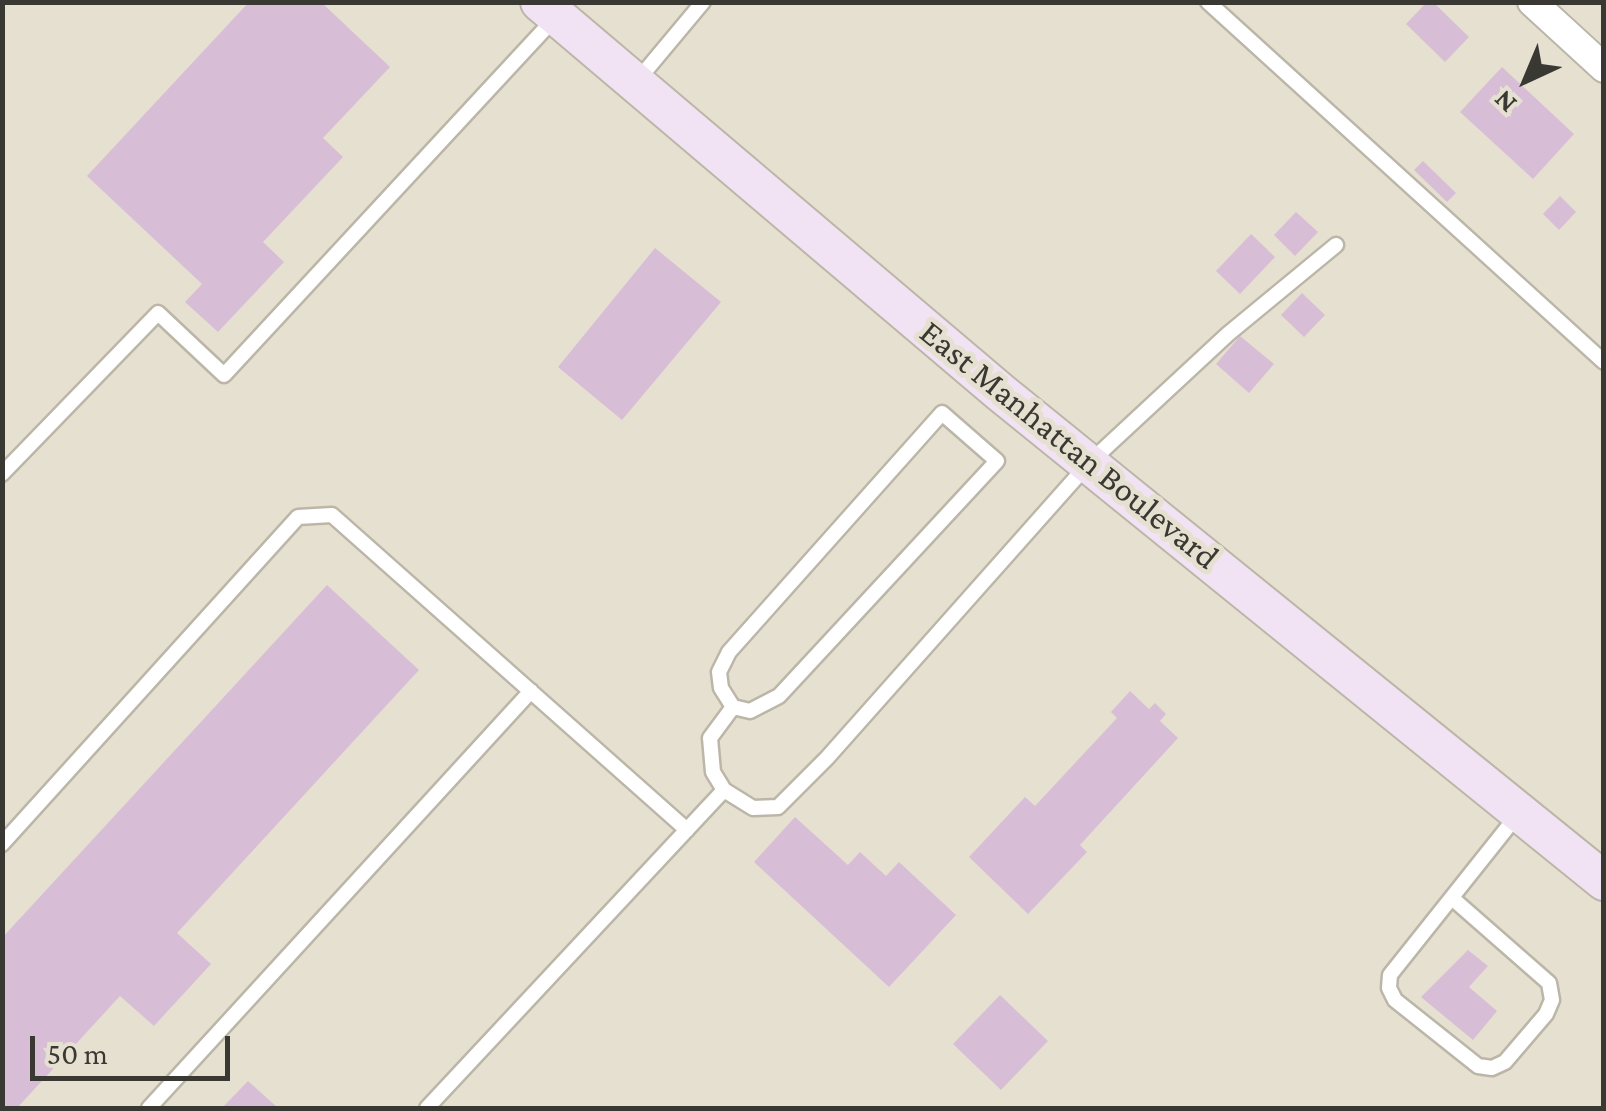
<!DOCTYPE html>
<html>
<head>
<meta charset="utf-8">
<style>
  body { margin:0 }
  #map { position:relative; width:1606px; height:1111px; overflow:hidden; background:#e6e0d1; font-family:"Crimson Pro",serif }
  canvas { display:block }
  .frame { position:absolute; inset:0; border:5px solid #3a3832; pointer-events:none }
  .north { position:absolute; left:1476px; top:30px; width:100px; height:100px; -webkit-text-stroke:8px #e6e0d1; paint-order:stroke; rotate:224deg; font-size:28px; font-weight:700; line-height:40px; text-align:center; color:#3a3832 }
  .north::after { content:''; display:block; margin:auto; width:35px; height:45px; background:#3a3832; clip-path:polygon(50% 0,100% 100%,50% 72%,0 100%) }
  .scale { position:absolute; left:30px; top:1036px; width:200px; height:45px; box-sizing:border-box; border:5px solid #3a3832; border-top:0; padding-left:12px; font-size:30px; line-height:35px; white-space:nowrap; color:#3a3832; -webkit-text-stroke:8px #e6e0d1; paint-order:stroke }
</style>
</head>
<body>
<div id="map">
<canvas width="1606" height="1111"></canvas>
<div class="frame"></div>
<div class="north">N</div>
<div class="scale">50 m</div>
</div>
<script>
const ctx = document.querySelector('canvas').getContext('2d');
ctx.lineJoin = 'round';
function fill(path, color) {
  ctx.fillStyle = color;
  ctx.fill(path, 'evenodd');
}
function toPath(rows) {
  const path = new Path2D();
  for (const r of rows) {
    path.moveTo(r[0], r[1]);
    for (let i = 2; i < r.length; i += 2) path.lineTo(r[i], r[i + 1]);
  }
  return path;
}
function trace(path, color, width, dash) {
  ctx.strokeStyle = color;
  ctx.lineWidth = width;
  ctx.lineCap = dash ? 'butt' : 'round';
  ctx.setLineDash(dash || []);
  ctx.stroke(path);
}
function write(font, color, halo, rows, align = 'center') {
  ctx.font = font + ' "Crimson Pro",serif';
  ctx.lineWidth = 10;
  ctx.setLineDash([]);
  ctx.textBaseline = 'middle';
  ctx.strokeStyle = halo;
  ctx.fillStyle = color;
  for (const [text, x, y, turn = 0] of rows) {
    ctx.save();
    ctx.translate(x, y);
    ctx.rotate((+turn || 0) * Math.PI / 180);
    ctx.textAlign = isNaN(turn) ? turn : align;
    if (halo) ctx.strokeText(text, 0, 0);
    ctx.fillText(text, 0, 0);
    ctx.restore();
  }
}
fill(toPath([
  [249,2,321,2,390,67,323,138,343,157,263,242,284,262,218,332,185,302,202,284,87,176],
  [1427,2,1433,2,1469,37,1445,62,1406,24],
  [1502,67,1574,134,1533,179,1460,112],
  [1423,161,1456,193,1447,202,1414,170],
  [1560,196,1576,212,1559,230,1543,214],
  [1296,212,1318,232,1295,256,1274,235],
  [1251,234,1275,257,1240,294,1216,271],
  [655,248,721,302,622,420,558,367],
  [1302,293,1325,315,1304,337,1281,315],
  [1240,336,1274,364,1249,393,1216,364],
  [327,585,419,670,177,933,211,964,154,1026,120,996,17,1108,2,1108,2,938],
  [1130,691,1149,709,1155,703,1166,714,1160,721,1178,738,1080,845,1087,852,1028,914,969,857,1025,797,1035,806,1117,718,1111,712],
  [795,817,848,865,860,852,886,876,899,862,956,915,889,987,754,862],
  [1468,950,1488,966,1469,987,1497,1011,1473,1040,1421,997],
  [1000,995,1048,1041,1001,1090,953,1044],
  [248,1081,278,1108,222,1108]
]), '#d8bdd6');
const lane = toPath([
  [1208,2,1604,362],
  [637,81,703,2],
  [942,413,997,461,779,696,750,711,733,707,721,688,719,672,729,652,942,413],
  [2,474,158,313,224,375,554,19],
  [733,707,710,738,713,772,724,790,753,808,778,807,827,758,1089,463,1228,334,1336,245],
  [2,844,298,517,332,515,687,830],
  [1452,898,1549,983,1552,1000,1546,1014,1505,1062,1492,1068,1478,1066,1395,1000,1389,988,1390,975,1519,813],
  [149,1108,531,691],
  [427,1108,724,790]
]);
const street = toPath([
  [1532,2,1604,68]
]);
const secondary = toPath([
  [540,2,1000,392,1604,881]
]);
trace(lane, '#bbb6a7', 19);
trace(street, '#bbb6a7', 32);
trace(secondary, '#bbb6a7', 42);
trace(lane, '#fff', 14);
trace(street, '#fff', 28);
trace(secondary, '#f2e3f4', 38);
write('35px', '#3a3832', '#e6e0d1', [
  ["East Manhattan Boulevard",1069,445,39]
]);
</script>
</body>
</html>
